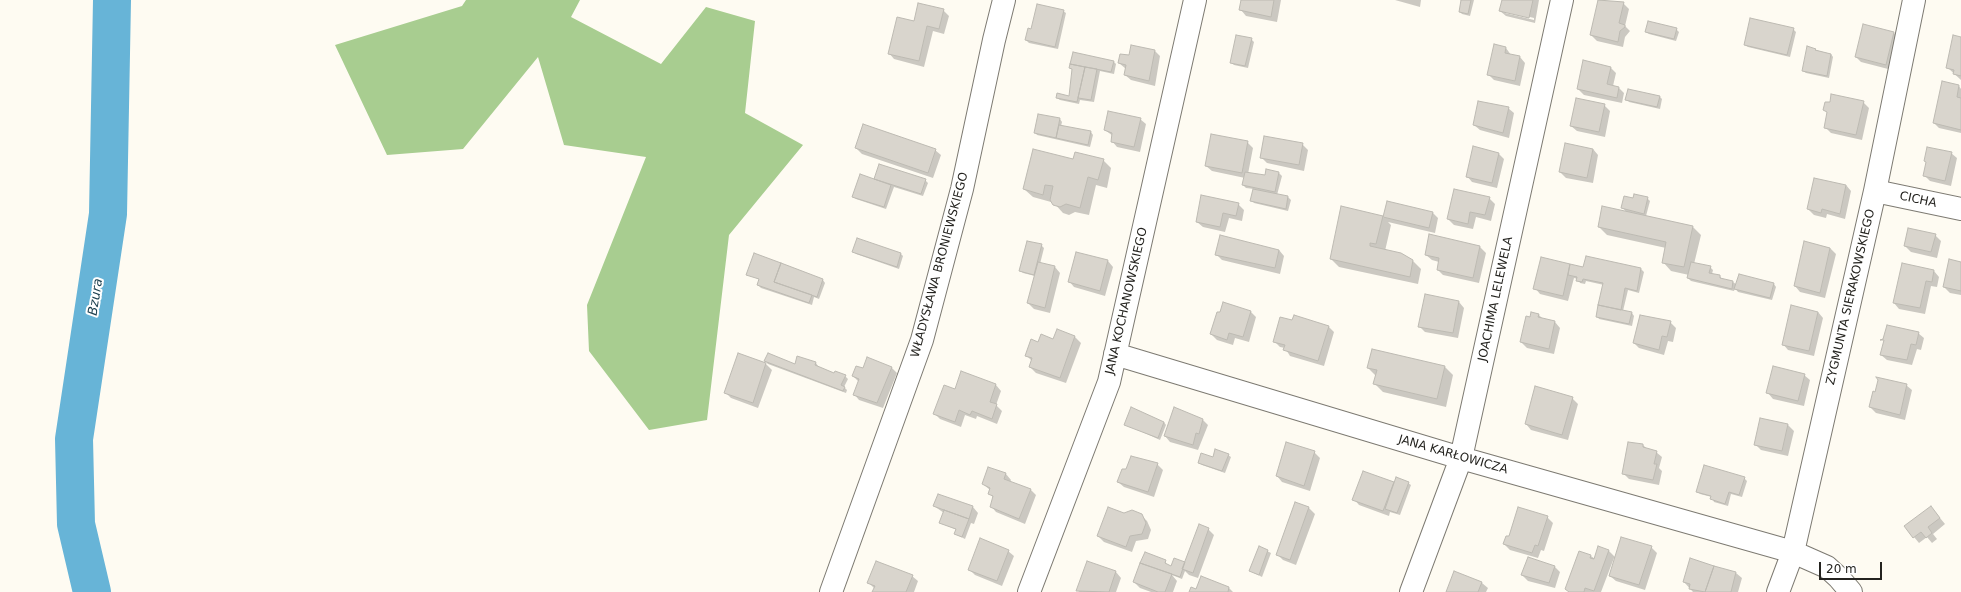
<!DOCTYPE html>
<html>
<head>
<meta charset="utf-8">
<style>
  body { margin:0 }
  #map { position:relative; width:1961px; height:592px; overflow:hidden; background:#fefbf2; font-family:"DejaVu Sans",sans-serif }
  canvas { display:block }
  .scale { position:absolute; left:1819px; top:562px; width:63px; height:18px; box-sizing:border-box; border:2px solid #24231f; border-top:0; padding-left:5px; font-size:12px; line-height:14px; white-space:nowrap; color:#24231f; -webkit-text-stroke:3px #fff; paint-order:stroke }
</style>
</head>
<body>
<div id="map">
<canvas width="1961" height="592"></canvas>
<div class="scale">20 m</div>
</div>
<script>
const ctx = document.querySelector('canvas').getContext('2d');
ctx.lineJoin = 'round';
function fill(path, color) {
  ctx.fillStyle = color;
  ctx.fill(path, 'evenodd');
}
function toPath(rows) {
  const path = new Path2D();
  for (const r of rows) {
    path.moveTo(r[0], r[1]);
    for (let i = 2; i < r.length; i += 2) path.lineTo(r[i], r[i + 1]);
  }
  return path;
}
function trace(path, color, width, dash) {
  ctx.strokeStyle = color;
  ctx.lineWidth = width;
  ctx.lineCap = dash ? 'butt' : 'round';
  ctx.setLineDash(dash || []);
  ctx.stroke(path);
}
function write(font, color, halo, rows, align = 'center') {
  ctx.font = font + ' "DejaVu Sans",sans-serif';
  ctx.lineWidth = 4;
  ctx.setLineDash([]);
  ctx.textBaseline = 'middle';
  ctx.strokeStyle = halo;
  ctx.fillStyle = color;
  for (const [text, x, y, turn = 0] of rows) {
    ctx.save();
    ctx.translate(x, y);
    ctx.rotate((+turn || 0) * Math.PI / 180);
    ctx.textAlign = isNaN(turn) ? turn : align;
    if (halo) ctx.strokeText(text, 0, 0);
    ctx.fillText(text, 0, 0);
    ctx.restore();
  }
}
fill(toPath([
  [466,0,580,0,571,17,661,64,706,7,755,21,745,113,803,145,729,235,707,420,649,430,589,351,587,305,646,157,564,145,538,57,463,149,387,155,335,45,462,6]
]), '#a8cd90');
fill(toPath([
  [1243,0,1281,0,1277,22,1246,16,1241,10],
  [1395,0,1421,0,1420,7],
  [1462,0,1474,0,1470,16,1462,14,1460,12],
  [1503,0,1539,0,1535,23,1506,16,1500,11],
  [1505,11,1534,18,1534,20,1505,13],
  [1599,0,1623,3,1629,9,1625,26,1630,31,1625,37,1623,47,1597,41,1591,35],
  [943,10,949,16,944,34,933,31,924,67,894,59,889,53],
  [1063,11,1066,13,1058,49,1029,43,1026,40,1032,30],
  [1864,25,1894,33,1900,39,1892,70,1861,62,1856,57],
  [1676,29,1679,32,1676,41,1649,34,1646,32],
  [1793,29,1796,32,1790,57,1748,47,1745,45],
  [1961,38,1961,80,1948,68],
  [1251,39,1254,42,1248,68,1234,65,1231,62],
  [1506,48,1511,55,1520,57,1525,63,1520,86,1494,80,1488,74],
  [1808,48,1831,54,1833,57,1829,78,1806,73,1803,71],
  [1155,51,1160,56,1155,86,1131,80,1125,75,1126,69,1119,63,1129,57],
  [1074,53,1114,62,1116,64,1114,74,1100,71,1094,102,1080,100,1079,104,1060,100,1057,98,1070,97,1073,70,1070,68],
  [1611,68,1616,73,1613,86,1619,88,1624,93,1622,103,1584,95,1578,89],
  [1959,86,1961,89,1961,133,1939,128,1934,123],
  [1660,97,1662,99,1660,109,1629,102,1627,99],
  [1831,102,1863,102,1869,108,1862,140,1831,133,1825,127],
  [1604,105,1610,111,1605,137,1577,131,1571,126],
  [1508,108,1514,113,1509,138,1480,130,1474,125],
  [1060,119,1062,122,1061,126,1091,132,1093,135,1090,147,1037,135,1035,132],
  [1140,119,1146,124,1140,152,1117,147,1112,141,1113,136,1105,130],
  [1247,142,1253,148,1248,174,1265,177,1267,171,1279,173,1282,176,1277,195,1288,197,1291,200,1288,211,1254,203,1252,200,1254,189,1246,188,1243,185,1245,178,1212,171,1206,166],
  [1302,144,1308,150,1304,171,1267,163,1261,157],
  [856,148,935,150,941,155,933,178,862,154],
  [1593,149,1598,155,1593,183,1566,178,1560,172],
  [1951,153,1957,158,1951,186,1930,181,1924,175],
  [1499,154,1504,159,1497,188,1472,182,1467,176],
  [1074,160,1103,160,1111,168,1107,188,1096,185,1089,215,1075,212,1069,215,1063,213,1052,201,1051,202,1033,197,1024,189],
  [880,165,925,180,928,183,923,196,894,187,886,209,856,199,853,197,875,180],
  [1846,185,1851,191,1845,219,1827,214,1826,218,1814,215,1808,209],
  [1489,198,1495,204,1491,221,1476,217,1473,229,1454,225,1448,219],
  [1647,198,1650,201,1646,216,1692,226,1701,235,1694,264,1710,267,1713,270,1712,274,1720,276,1722,280,1733,282,1737,285,1774,284,1776,287,1772,300,1738,292,1735,288,1734,291,1691,281,1688,278,1689,275,1671,271,1663,262,1666,248,1607,235,1599,227,1626,212,1623,208,1634,199],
  [1388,203,1433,213,1438,218,1435,233,1388,222,1391,225,1385,251,1413,261,1421,269,1418,284,1339,267,1331,259,1382,216,1384,218],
  [1238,204,1244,210,1242,221,1229,218,1225,232,1203,227,1197,222],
  [1935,235,1941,241,1937,258,1911,252,1905,246],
  [1430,236,1480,247,1486,253,1479,283,1443,275,1438,270,1439,262,1432,260,1426,255],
  [1805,242,1830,248,1836,254,1825,298,1800,292,1795,286],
  [1041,245,1044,248,1040,264,1055,267,1060,273,1050,313,1034,309,1028,303,1035,276,1023,273,1020,270],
  [1279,250,1284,256,1280,274,1222,260,1216,254],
  [853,251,901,254,903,256,899,269,856,254],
  [754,255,823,280,825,283,819,299,814,297,812,305,761,288,758,285,760,280,748,274],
  [1587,257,1641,269,1644,272,1639,293,1628,290,1623,311,1632,313,1634,316,1632,326,1599,319,1597,316,1604,285,1586,281,1585,284,1580,283,1578,279,1574,278,1568,301,1540,294,1535,288,1541,258,1584,268],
  [1108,261,1113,267,1105,296,1074,287,1069,281],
  [1961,263,1961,295,1950,293,1944,287],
  [1934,271,1939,277,1937,287,1931,286,1925,314,1899,309,1894,303],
  [1459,302,1464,308,1458,338,1425,332,1419,326],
  [1251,312,1256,317,1249,342,1235,338,1233,345,1217,340,1211,334,1221,314],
  [1818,312,1823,318,1814,356,1788,350,1783,344],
  [1538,314,1544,320,1555,322,1560,328,1554,354,1527,348,1521,342,1531,318],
  [1293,321,1328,326,1334,332,1324,366,1290,356,1285,348,1280,347,1274,341],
  [1670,322,1676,328,1673,342,1668,341,1664,355,1639,348,1634,343],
  [1057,330,1075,337,1081,343,1066,383,1036,373,1030,367,1032,361,1026,355,1039,343,1054,340],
  [1918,333,1924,338,1921,350,1917,349,1912,365,1887,360,1881,355],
  [1373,350,1445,367,1453,375,1446,407,1383,392,1374,383,1376,376,1368,368],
  [739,354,766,364,772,370,758,408,731,398,725,392],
  [765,361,795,365,816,363,818,366,817,368,834,374,845,376,848,379,844,387,847,390,846,393,768,364],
  [891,367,897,373,883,408,859,400,854,394,859,382,853,376,863,369],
  [1804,375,1810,380,1804,406,1773,399,1768,393],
  [996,385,1001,391,996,405,1002,411,997,424,977,416,976,419,965,415,961,427,940,419,935,414,956,390],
  [1906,385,1912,390,1905,420,1876,413,1870,407,1876,393],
  [1572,398,1578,404,1568,440,1531,430,1526,424],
  [1761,419,1788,425,1794,431,1788,456,1761,450,1755,444],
  [1203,420,1208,425,1198,450,1170,442,1165,436],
  [1164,422,1166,425,1160,440,1125,424],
  [1643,445,1647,449,1656,452,1662,457,1659,468,1662,471,1659,485,1629,479,1623,473],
  [1314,452,1320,458,1310,491,1282,482,1277,476],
  [1228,455,1231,457,1225,473,1202,465,1199,463],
  [1157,464,1163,470,1154,497,1124,487,1118,482],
  [1006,474,1011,480,1010,482,1030,489,1036,495,1025,524,996,512,991,506,994,498,989,493,990,490,983,484],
  [1744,478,1747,481,1742,497,1731,494,1728,506,1714,502,1712,497,1700,494,1697,491],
  [1393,483,1408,483,1411,485,1400,515,1390,512,1389,516,1359,505,1354,499],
  [939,495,973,507,978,513,974,524,971,523,965,539,955,534,957,530,940,523,944,513,934,506],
  [1296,503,1309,508,1315,514,1296,565,1283,560,1277,554],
  [1931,507,1945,524,1933,534,1937,539,1932,543,1927,537,1919,543,1914,537],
  [1124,514,1141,515,1147,521,1151,530,1148,539,1136,541,1132,552,1104,542,1098,536],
  [1547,517,1553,523,1544,551,1541,550,1538,558,1510,550,1504,544,1509,538],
  [1208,529,1214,535,1198,578,1189,575,1185,571,1182,579,1172,575,1177,581,1173,592,1151,592,1140,588,1134,582,1165,561,1167,565,1172,567,1185,564],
  [1259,547,1271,553,1262,577,1250,571],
  [1599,547,1609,551,1616,558,1651,547,1657,553,1645,590,1616,581,1610,576,1616,558,1614,558,1601,592,1570,592,1580,552,1591,556,1595,559],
  [1008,551,1014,556,1002,586,975,575,969,569],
  [1691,559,1736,573,1742,578,1738,592,1693,592,1684,582],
  [1088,562,1116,572,1121,578,1116,592,1079,592,1078,590],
  [1555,567,1560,572,1555,588,1528,581,1522,575],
  [1455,572,1482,583,1488,588,1486,592,1447,592],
  [912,576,918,581,914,592,873,592,875,589,869,583],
  [1201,577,1229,588,1233,592,1190,592,1196,590]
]), '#0003');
trace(toPath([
  [92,592,76,524,74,439,108,214,112,0]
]), '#67b4d7', 38);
const building = toPath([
  [1241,0,1274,0,1271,17,1239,10,1241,0],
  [1461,0,1471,0,1468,14,1459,12,1461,0],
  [1502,0,1533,0,1529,18,1499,11,1502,0],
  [1598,0,1624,2,1619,23,1625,25,1625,27,1620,31,1618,42,1590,35,1598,0],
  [918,3,944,9,939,29,927,26,919,61,888,54,897,17,914,21,918,3],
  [1037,4,1064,10,1055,47,1025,40,1028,28,1031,29,1037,4],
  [1750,18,1794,28,1787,55,1744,45,1750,18],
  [1648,21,1677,28,1674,39,1645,32,1648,21],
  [1863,24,1894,32,1886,65,1855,57,1863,24],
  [1236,35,1252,38,1245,66,1230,63,1236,35],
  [1953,35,1961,37,1961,76,1953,74,1954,70,1946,68,1953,35],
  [1494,44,1506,47,1505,53,1520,56,1515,81,1487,75,1494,44],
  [1131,45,1155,50,1149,81,1124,75,1126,65,1118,63,1120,54,1129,55,1131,45],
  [1807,46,1816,49,1815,50,1831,54,1827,76,1802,71,1807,46],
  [1073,52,1114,61,1111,72,1070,64,1073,52],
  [1583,60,1611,67,1607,84,1619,87,1617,98,1577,89,1583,60],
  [1070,64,1085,67,1077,102,1056,98,1057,93,1069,96,1072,69,1069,68,1070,64],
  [1085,67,1097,69,1091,100,1078,98,1085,67],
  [1942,81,1959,85,1957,97,1961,98,1961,130,1933,123,1942,81],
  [1628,89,1660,96,1657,107,1625,100,1628,89],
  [1831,94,1864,101,1856,135,1824,128,1827,112,1823,110,1825,102,1830,102,1831,94],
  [1576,98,1605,104,1599,132,1570,126,1576,98],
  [1478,101,1509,107,1503,133,1473,125,1478,101],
  [1108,111,1141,118,1134,147,1111,142,1112,133,1104,130,1108,111],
  [1038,114,1060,118,1056,138,1034,133,1038,114],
  [863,124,936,149,928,173,855,148,863,124],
  [1059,125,1091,131,1088,145,1056,138,1059,125],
  [1211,134,1248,141,1242,173,1205,166,1211,134],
  [1264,136,1303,143,1299,165,1260,158,1264,136],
  [1565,143,1593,149,1587,178,1559,172,1565,143],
  [1473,146,1499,153,1492,183,1466,177,1473,146],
  [1927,147,1952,152,1945,181,1923,176,1926,162,1924,161,1927,147],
  [1033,149,1073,159,1075,152,1104,159,1098,180,1088,177,1080,208,1066,204,1060,207,1053,205,1050,200,1053,186,1045,185,1043,195,1023,189,1033,149],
  [879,164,926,179,921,194,874,179,879,164],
  [1266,169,1279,172,1275,192,1242,185,1245,172,1265,175,1266,169],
  [860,174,891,185,884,207,852,197,860,174],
  [1814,178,1846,185,1840,214,1822,209,1821,213,1807,209,1814,178],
  [1253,189,1288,196,1286,209,1250,201,1253,189],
  [1454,189,1490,197,1485,215,1470,212,1468,224,1447,219,1454,189],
  [1634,194,1648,197,1644,214,1621,208,1624,196,1633,198,1634,194],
  [1201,195,1239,203,1236,216,1223,213,1220,227,1196,222,1201,195],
  [1387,201,1433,212,1429,228,1383,217,1387,201],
  [1341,206,1383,216,1376,244,1370,243,1370,246,1401,253,1413,260,1410,277,1330,259,1341,206],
  [1602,206,1693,226,1684,267,1662,263,1666,242,1598,227,1602,206],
  [1908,228,1936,234,1931,252,1904,246,1908,228],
  [1429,234,1480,246,1473,278,1437,270,1439,258,1425,255,1429,234],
  [1220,235,1279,250,1275,268,1215,255,1220,235],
  [857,238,901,253,897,267,852,252,857,238],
  [1027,241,1042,244,1034,275,1019,271,1027,241],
  [1804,241,1830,248,1820,293,1794,286,1804,241],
  [1076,252,1108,260,1100,291,1068,282,1076,252],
  [754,253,781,263,774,282,812,295,809,303,757,285,759,279,746,275,754,253],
  [1586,256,1641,268,1637,291,1625,288,1621,310,1598,305,1603,283,1583,279,1582,282,1576,281,1577,277,1568,275,1570,264,1583,267,1586,256],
  [1541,257,1570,264,1563,296,1533,289,1541,257],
  [1949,259,1961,262,1961,291,1943,287,1949,259],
  [1038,262,1055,266,1045,308,1027,303,1038,262],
  [1691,262,1711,266,1709,273,1720,275,1720,278,1733,281,1732,289,1687,278,1691,262],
  [781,263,823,279,817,297,774,282,781,263],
  [1902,263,1934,270,1932,282,1926,281,1920,308,1893,303,1902,263],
  [1739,274,1774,283,1770,298,1734,289,1739,274],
  [1425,294,1459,301,1453,333,1418,327,1425,294],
  [1223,302,1251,311,1243,337,1229,333,1227,340,1210,334,1217,312,1220,312,1223,302],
  [1598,305,1632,312,1629,324,1596,317,1598,305],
  [1791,305,1818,312,1809,351,1782,345,1791,305],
  [1531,312,1539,314,1538,317,1555,321,1549,349,1520,342,1526,316,1530,317,1531,312],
  [1294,315,1329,326,1318,361,1283,350,1285,345,1273,342,1280,317,1292,320,1294,315],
  [1640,315,1671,321,1667,337,1662,336,1659,350,1633,343,1640,315],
  [1887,325,1919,332,1916,345,1911,344,1907,360,1880,355,1884,340,1880,340,1883,339,1887,325],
  [1057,329,1075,336,1060,378,1029,367,1032,358,1025,356,1031,339,1038,342,1041,334,1053,339,1057,329],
  [1372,349,1445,366,1437,399,1373,384,1377,370,1367,368,1372,349],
  [738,353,766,363,753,403,724,393,738,353],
  [768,353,795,364,797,356,816,362,815,365,834,373,835,371,846,375,841,385,845,387,843,391,764,361,768,353],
  [867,357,892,367,877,403,853,395,859,379,852,376,856,366,863,368,867,357],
  [1773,366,1805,374,1798,401,1766,393,1773,366],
  [961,371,996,384,990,402,997,404,992,419,972,411,970,415,959,410,955,422,933,414,944,385,955,389,961,371],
  [1876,377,1907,384,1900,415,1869,407,1873,391,1875,392,1878,380,1876,377],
  [1535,386,1573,397,1562,435,1525,424,1535,386],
  [1131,407,1164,422,1158,438,1124,425,1131,407],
  [1174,407,1203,419,1199,434,1196,433,1193,445,1164,436,1174,407],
  [1760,418,1788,424,1782,451,1754,445,1760,418],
  [1286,442,1315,451,1304,486,1276,476,1286,442],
  [1628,442,1643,444,1643,447,1657,451,1654,464,1657,464,1653,480,1622,474,1628,442],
  [1215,449,1229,454,1222,471,1198,463,1201,453,1213,457,1215,449],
  [1131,456,1158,463,1148,492,1117,482,1122,469,1126,469,1131,456],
  [1704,465,1745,477,1739,495,1729,492,1725,504,1710,499,1711,496,1696,492,1704,465],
  [988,467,1006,473,1004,479,1031,489,1019,519,990,507,993,496,988,494,990,488,982,484,988,467],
  [1363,471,1394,482,1383,511,1352,500,1363,471],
  [1396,477,1409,482,1397,513,1385,509,1396,477],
  [938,494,973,506,969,519,933,506,938,494],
  [1295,502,1309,507,1290,560,1276,555,1295,502],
  [1931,506,1940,518,1928,527,1932,533,1926,538,1921,532,1913,538,1904,526,1931,506],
  [1108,507,1124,513,1132,510,1142,514,1146,523,1142,534,1130,536,1126,547,1097,536,1108,507],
  [1518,507,1548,516,1538,546,1535,545,1532,553,1503,544,1506,536,1509,536,1518,507],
  [944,510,969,519,962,537,954,534,956,529,939,523,944,510],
  [1199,524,1209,528,1193,573,1182,569,1199,524],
  [1621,537,1652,546,1639,585,1609,576,1621,537],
  [980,538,1009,550,997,581,968,570,980,538],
  [1259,546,1268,550,1259,575,1249,571,1259,546],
  [1598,546,1609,550,1594,591,1585,588,1584,592,1569,592,1565,589,1579,551,1591,555,1590,558,1594,559,1598,546],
  [1145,552,1166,560,1165,563,1171,566,1174,558,1185,562,1180,577,1140,563,1145,552],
  [1528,557,1555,566,1549,583,1521,575,1528,557],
  [1690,558,1714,566,1705,592,1689,589,1690,584,1683,582,1690,558],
  [876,561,913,575,906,592,872,592,875,586,867,583,876,561],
  [1087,561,1116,571,1109,592,1076,591,1087,561],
  [1140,563,1172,574,1165,592,1158,592,1133,582,1140,563],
  [1714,566,1736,572,1731,592,1705,592,1714,566],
  [1454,571,1482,582,1478,592,1446,592,1454,571],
  [1201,576,1229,587,1228,592,1189,592,1191,587,1196,589,1201,576]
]);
fill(building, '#d9d5cd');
trace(building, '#bdbab2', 1);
const minor = toPath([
  [1875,191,1961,209],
  [1115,354,1461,458,1793,552,1827,567,1839,578,1851,592],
  [831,592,922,340,962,189,994,40,1004,0],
  [1029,592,1109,382,1195,0],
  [1411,592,1461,458,1562,0],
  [1778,592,1793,552,1875,191,1914,0]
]);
trace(minor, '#7d7a72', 24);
trace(minor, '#fff', 22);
write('12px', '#24231f', '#fff', [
  ["CICHA",1918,200,12],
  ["WŁADYSŁAWA BRONIEWSKIEGO",940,265,-75],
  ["ZYGMUNTA SIERAKOWSKIEGO",1851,297,-77],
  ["JOACHIMA LELEWELA",1496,299,-78],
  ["JANA KOCHANOWSKIEGO",1127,301,-77],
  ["JANA KARŁOWICZA",1453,455,16]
]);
write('italic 13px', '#1e4150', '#fff', [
  ["Bzura",96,297,-81]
]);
</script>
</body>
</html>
